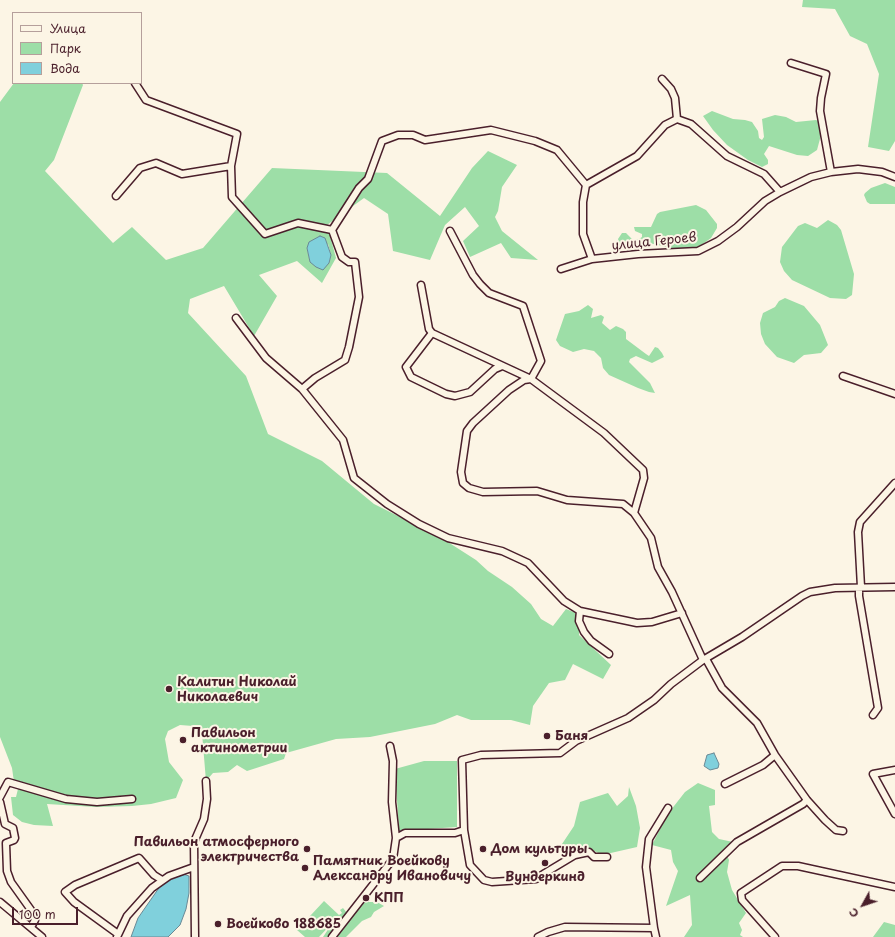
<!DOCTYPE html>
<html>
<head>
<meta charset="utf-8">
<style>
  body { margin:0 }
  #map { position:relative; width:895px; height:937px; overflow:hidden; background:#fcf5e5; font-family:"Playpen Sans",sans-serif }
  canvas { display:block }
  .legend { position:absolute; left:12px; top:12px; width:130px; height:72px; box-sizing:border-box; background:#fcf5e5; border:1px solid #b59f9b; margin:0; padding:5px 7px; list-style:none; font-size:12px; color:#4a1f2b }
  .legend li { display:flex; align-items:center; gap:8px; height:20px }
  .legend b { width:20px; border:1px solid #b59f9b }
  .north { position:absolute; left:843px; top:885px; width:40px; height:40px; -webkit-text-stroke:3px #fcf5e5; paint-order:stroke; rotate:230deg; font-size:11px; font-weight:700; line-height:16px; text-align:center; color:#4a1f2b }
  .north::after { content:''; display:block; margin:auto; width:14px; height:18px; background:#4a1f2b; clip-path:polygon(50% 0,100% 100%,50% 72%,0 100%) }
  .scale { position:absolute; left:12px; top:907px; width:66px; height:18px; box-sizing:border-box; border:2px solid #4a1f2b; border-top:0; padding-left:5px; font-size:12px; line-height:14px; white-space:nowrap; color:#4a1f2b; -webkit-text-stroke:3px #fcf5e5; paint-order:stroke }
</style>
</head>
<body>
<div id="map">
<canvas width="895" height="937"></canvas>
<ul class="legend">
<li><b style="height:5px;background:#fcf5e5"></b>Улица</li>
<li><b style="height:11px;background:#9ddea7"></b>Парк</li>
<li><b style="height:11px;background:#80d0dc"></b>Вода</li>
</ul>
<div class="north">С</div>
<div class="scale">100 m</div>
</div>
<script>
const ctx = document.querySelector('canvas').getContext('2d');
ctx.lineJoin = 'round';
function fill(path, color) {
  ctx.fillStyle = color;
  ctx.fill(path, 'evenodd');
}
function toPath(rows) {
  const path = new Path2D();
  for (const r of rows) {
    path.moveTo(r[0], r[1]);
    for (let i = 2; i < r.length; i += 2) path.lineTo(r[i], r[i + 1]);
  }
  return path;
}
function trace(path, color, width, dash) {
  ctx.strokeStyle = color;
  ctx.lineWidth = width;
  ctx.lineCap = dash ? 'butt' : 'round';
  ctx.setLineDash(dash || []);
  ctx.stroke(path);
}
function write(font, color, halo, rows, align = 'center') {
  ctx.font = font + ' "Playpen Sans",sans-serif';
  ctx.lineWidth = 4;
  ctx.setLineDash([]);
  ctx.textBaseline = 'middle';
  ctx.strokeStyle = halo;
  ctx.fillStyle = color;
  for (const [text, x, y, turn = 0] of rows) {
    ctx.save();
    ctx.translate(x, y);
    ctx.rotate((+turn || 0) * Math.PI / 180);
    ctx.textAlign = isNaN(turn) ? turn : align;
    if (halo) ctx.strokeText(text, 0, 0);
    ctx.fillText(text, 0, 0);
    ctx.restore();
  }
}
fill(toPath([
  [803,0,895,0,895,141,889,151,868,147,879,74,867,44,850,36,835,9,802,7],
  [14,83,82,83,83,85,54,160,45,171,113,243,132,227,166,260,203,248,272,168,387,173,440,216,472,168,488,151,517,165,502,187,498,211,495,217,502,231,538,260,511,258,501,243,470,257,463,241,479,226,465,207,445,225,430,260,393,251,388,214,364,198,327,225,336,258,322,283,297,261,259,275,277,296,254,336,224,286,190,299,188,313,246,376,268,434,322,461,374,504,440,537,476,560,488,571,512,587,531,604,541,619,553,626,566,609,581,615,579,635,611,665,603,679,573,664,565,680,549,683,533,706,530,725,511,720,471,720,457,715,435,724,370,737,336,739,286,753,284,759,247,771,237,765,228,772,213,773,206,781,202,733,204,733,193,726,180,725,168,731,165,739,169,762,183,780,176,798,151,804,132,806,96,807,47,804,53,826,34,825,22,822,13,815,11,797,16,797,18,789,14,782,12,768,0,737,0,102],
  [328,244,331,255,329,263,310,262,307,248],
  [712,111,733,119,745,120,752,122,758,131,759,138,762,140,764,137,762,119,775,115,786,117,796,122,816,120,820,122,821,135,817,150,808,156,797,155,769,146,764,154,768,160,768,164,762,167,748,160,727,145,713,130,703,116],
  [885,183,895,187,895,204,870,204,867,202,864,195,865,193,871,188],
  [696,205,706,210,717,224,717,228,711,238,700,246,687,250,676,249,649,243,620,247,618,239,622,233,626,233,633,240,639,239,642,237,642,234,635,231,634,227,651,227,657,214,660,212],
  [828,220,837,225,841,230,854,274,852,295,846,299,830,298,792,280,784,271,780,262,782,247,798,226,805,223,817,228],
  [785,298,804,306,820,325,828,345,821,353,804,355,794,363,777,357,765,344,761,334,760,323,763,313,775,307,779,301],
  [588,305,593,309,591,318,601,315,604,317,602,323,610,330,616,326,623,329,626,332,626,339,646,354,649,356,655,347,658,348,662,353,664,357,652,363,636,356,630,359,629,362,650,383,655,393,649,392,638,388,609,375,603,368,601,358,594,351,584,349,573,352,560,346,556,340,565,314,579,311],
  [424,761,457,761,457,827,399,831,395,769],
  [698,783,715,790,715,805,709,806,712,832,719,839,733,842,725,851,729,860,727,872,732,890,746,913,739,923,742,930,740,935,743,937,684,937,692,925,690,895,666,906,678,871,673,862,671,850,652,845,667,815,685,792],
  [629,787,636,806,640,828,637,847,602,855,585,846,566,857,560,847,574,826,580,802,608,793,617,806,628,796],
  [324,901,339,915,342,913,340,910,343,908,347,913,330,937,323,937,333,922,319,937,305,937,297,930],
  [364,902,377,902,384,906,374,912,371,917,362,921,346,937,337,937],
  [884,922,895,925,895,937,873,937]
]), '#9ddea7');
const water = toPath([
  [320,236,325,238,331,255,329,263,323,270,316,267,310,262,307,248,309,242,320,236],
  [714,753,719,764,718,768,710,770,704,766,707,755,714,753],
  [183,874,189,876,189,893,186,909,180,925,168,937,131,937,138,918,161,885,174,876,183,874]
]);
fill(water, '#80d0dc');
trace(water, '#6a8995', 1);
const minor = toPath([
  [791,63,826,74,821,98,820,111,831,172],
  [662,79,671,89,675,98,677,119],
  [135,83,146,100,237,134,231,166,232,197,265,234,298,223,332,230],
  [586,185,637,156,665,125,677,119,691,124,727,156,764,174,780,192],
  [116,196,140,168,156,163,182,174,231,166],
  [332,230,342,257,349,262,355,262,359,297,349,347,345,360,315,378,302,389,343,440,354,478,387,504,419,524,448,538,502,551,528,563,564,601,580,611,637,623,652,622,682,613],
  [332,230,359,188,368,179,382,141,398,135,413,135,425,140,491,130,535,141,557,150,586,185,583,202,583,234,592,259],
  [561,269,592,259,638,254,698,251,718,241,737,227,765,201,780,192,811,177,831,172,858,169,882,172,895,177],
  [421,285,429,329,432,333,531,379,541,361,523,306,489,293,480,284,473,275,450,231],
  [236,318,266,358,302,389],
  [432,333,406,367,411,377,446,394,455,396,470,392,495,369,502,366],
  [843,376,895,394],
  [634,513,644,478,643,470,604,433,531,379,524,380,509,390,473,423,467,431,461,472,463,483,469,488,483,492,537,491,567,500,623,504,634,513,651,538,658,567,672,592,703,660],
  [580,611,579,621,584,632,591,641,609,654],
  [706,659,722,688,757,723,775,755,807,800,825,820,836,830,843,831],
  [873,715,878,708,859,596,859,589,861,587,858,532,860,522,895,483],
  [895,770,873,774,895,814],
  [725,784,763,765,775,755],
  [0,797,8,782,66,799,97,802,132,799],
  [0,802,5,824,13,828,15,838,14,840,6,843,7,871,11,882,31,910,35,920,31,927],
  [396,838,405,833,455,833,464,830],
  [607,857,594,857,589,852,575,855,545,873,536,879,492,882,484,880,470,865,464,830,462,760,481,755,560,753,576,741,628,718,654,700,671,684,703,660,742,637,802,596,810,592,835,588,895,587],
  [700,878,737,842,803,804,807,800],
  [0,902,42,937],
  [654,928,656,937],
  [118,934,74,902,65,892,75,885,139,858,154,875,162,880],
  [117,937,127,916,152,888,169,876,194,867],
  [195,937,194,842,204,819,207,799,206,781],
  [332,937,393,859,396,838,392,802,393,761,390,746],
  [538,937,548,932,565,927,654,928,646,867,649,839,668,808],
  [775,937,742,900,741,893,782,866,798,866,895,887]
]);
trace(minor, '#4a1f2b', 9);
trace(minor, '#fcf5e5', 6);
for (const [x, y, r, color] of [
  [169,689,4,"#4a1f2b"],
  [547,736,4,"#4a1f2b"],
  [183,740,4,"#4a1f2b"],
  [307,849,4,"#4a1f2b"],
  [483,849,4,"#4a1f2b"],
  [545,863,4,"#4a1f2b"],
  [305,868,4,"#4a1f2b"],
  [366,898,4,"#4a1f2b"],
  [218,924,4,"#4a1f2b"]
]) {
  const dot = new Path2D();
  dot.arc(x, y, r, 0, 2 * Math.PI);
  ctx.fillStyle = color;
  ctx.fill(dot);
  trace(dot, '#fcf5e5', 1.5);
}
write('13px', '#4a1f2b', '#fcf5e5', [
  ["улица Героев",654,242,-6]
]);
write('bold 13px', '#4a1f2b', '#fcf5e5', [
  ["Калитин Николай",177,682],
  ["Николаевич",177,697],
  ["Павильон",191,733],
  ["актинометрии",191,748],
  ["Баня",555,736],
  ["Павильон атмосферного",299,842,"right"],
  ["электричества",299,857,"right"],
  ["Дом культуры",491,849],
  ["Памятник Воейкову",313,861],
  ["Александру Ивановичу",313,876],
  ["Вундеркинд",545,877,"center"],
  ["КПП",374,898],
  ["Воейково 188685",226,924]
], 'left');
</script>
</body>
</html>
